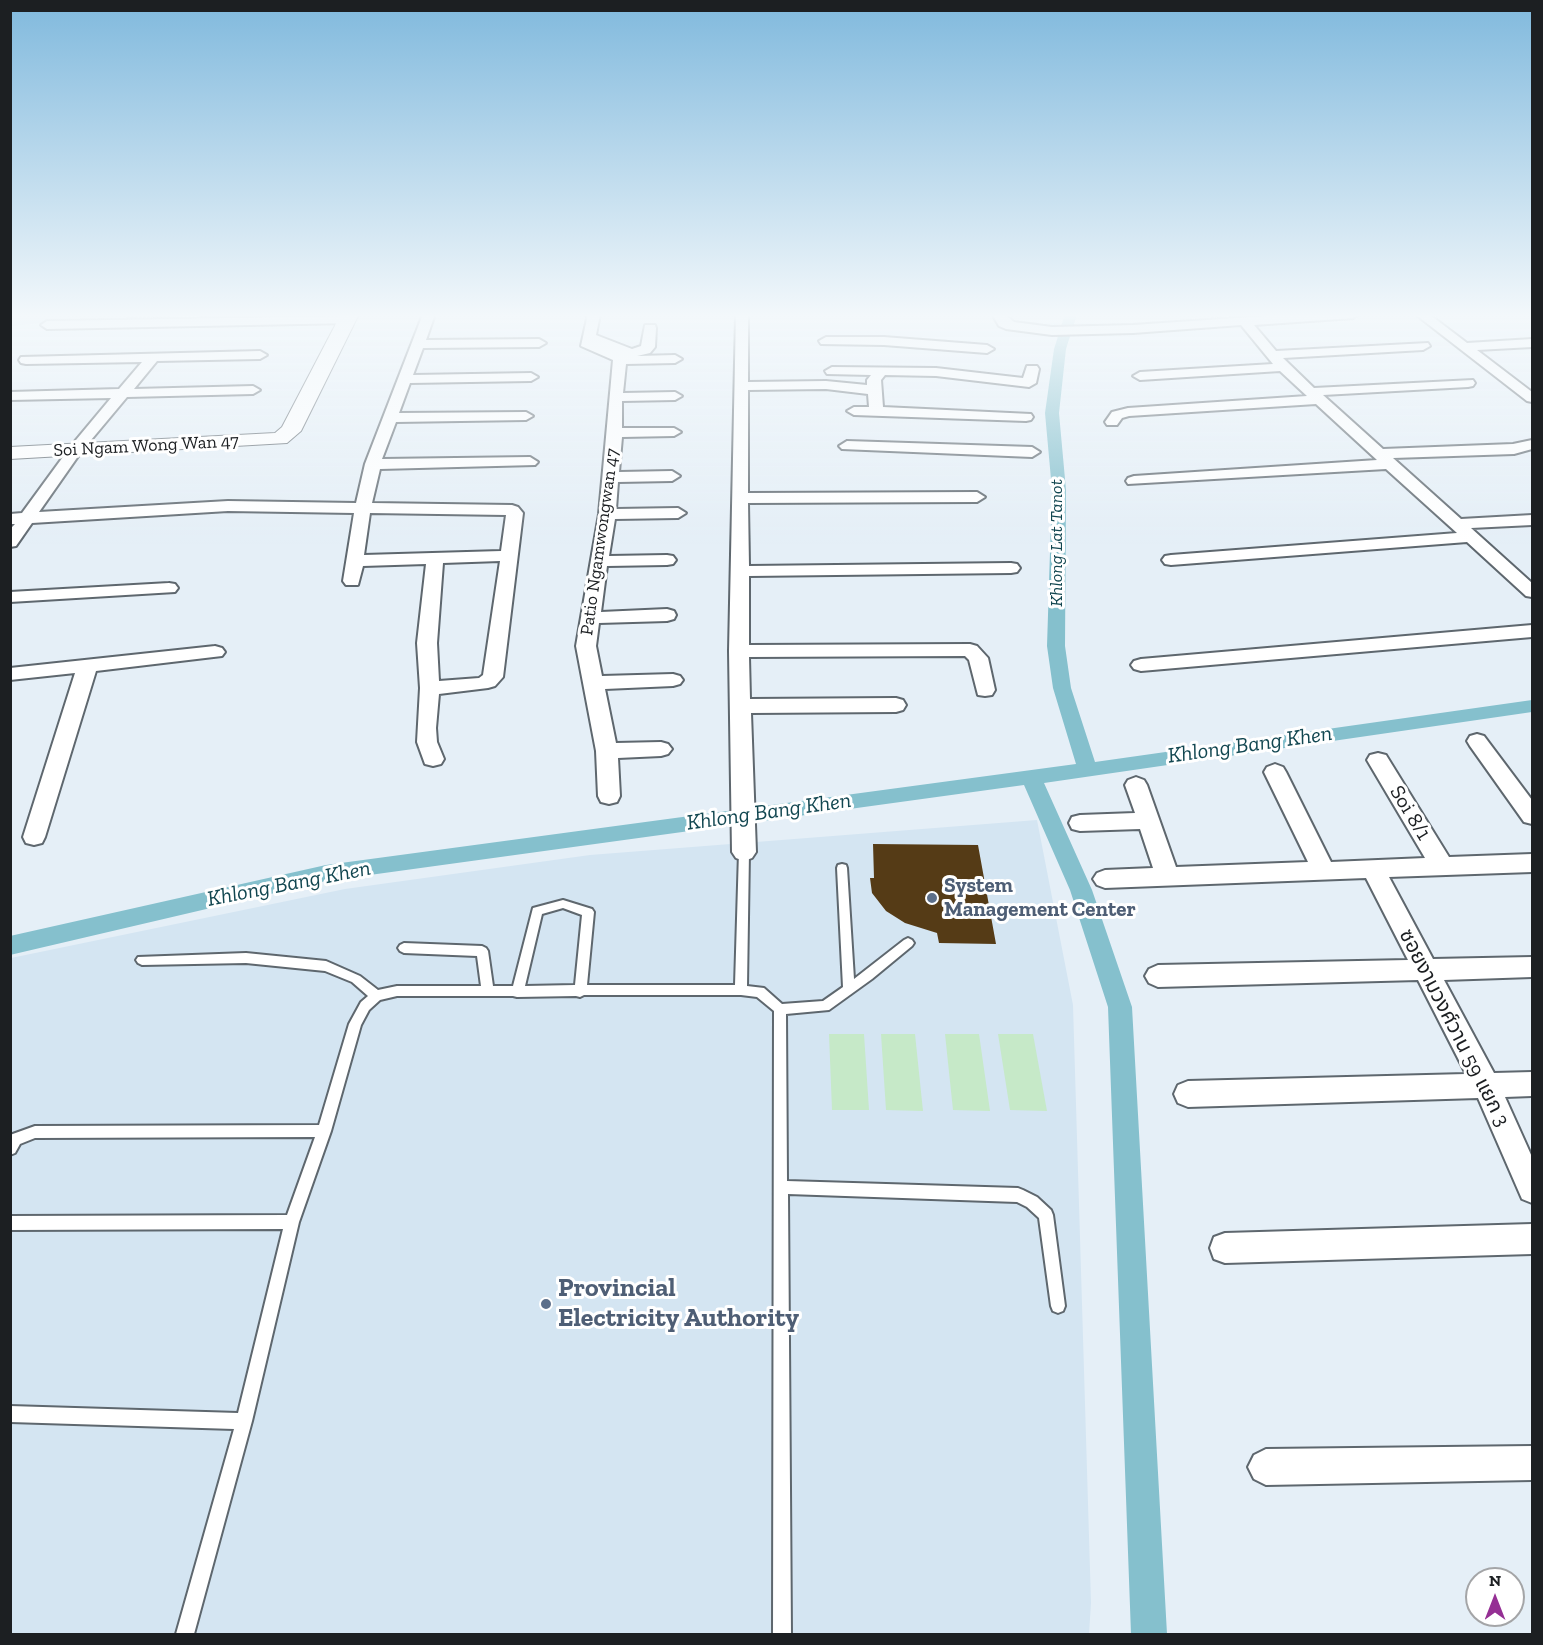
<!DOCTYPE html>
<html>
<head>
<meta charset="utf-8">
<style>
  body { margin:0 }
  #map { position:relative; width:1543px; height:1645px; overflow:hidden; background:#e5eff7; font-family:"Zilla Slab",serif }
  canvas { display:block }
  .frame { position:absolute; inset:0; border:12px solid #1c1f22; pointer-events:none }
  .north { position:absolute; left:1465px; top:1567px; width:60px; height:60px; box-sizing:border-box; background:#fff; border:2px solid #a4a5a7; border-radius:50%; rotate:0deg; font-size:16px; font-weight:700; line-height:24px; text-align:center; color:#1c1f22 }
  .north::after { content:''; display:block; margin:auto; width:21px; height:27px; background:#952f94; clip-path:polygon(50% 0,100% 100%,50% 72%,0 100%) }
</style>
</head>
<body>
<div id="map">
<canvas width="1543" height="1645"></canvas>
<div class="frame"></div>
<div class="north">N</div>
</div>
<script>
const ctx = document.querySelector('canvas').getContext('2d');
ctx.lineJoin = 'round';
function fill(path, color) {
  ctx.fillStyle = color;
  ctx.fill(path, 'evenodd');
}
function toPath(rows) {
  const path = new Path2D();
  for (const r of rows) {
    path.moveTo(r[0], r[1]);
    for (let i = 2; i < r.length; i += 2) path.lineTo(r[i], r[i + 1]);
  }
  return path;
}
function trace(path, color, width, dash) {
  ctx.strokeStyle = color;
  ctx.lineWidth = width;
  ctx.lineCap = dash ? 'butt' : 'round';
  ctx.setLineDash(dash || []);
  ctx.stroke(path);
}
function write(font, color, halo, rows, align = 'center') {
  ctx.font = font + ' "Zilla Slab","Noto Sans Thai",serif';
  ctx.lineWidth = 6;
  ctx.setLineDash([]);
  ctx.textBaseline = 'middle';
  ctx.strokeStyle = halo;
  ctx.fillStyle = color;
  for (const [text, x, y, turn = 0] of rows) {
    ctx.save();
    ctx.translate(x, y);
    ctx.rotate((+turn || 0) * Math.PI / 180);
    ctx.textAlign = isNaN(turn) ? turn : align;
    if (halo) ctx.strokeText(text, 0, 0);
    ctx.fillText(text, 0, 0);
    ctx.restore();
  }
}
fill(toPath([
  [11,314,73,314,68,321,11,326],
  [1037,820,1073,1005,1091,1603,1089,1634,11,1634,11,958,345,889,590,855]
]), '#d4e5f2');
fill(toPath([
  [829,1034,864,1034,869,1110,832,1110],
  [881,1034,915,1034,923,1111,886,1110],
  [945,1034,979,1034,990,1111,953,1110],
  [998,1034,1033,1034,1047,1111,1010,1110]
]), '#c6e9c8');
fill(toPath([
  [1065,314,1077,314,1066,349,1059,413,1066,490,1065,646,1071,688,1095,762,1532,700,1532,712,1044,783,1092,890,1132,1007,1167,1634,1131,1634,1108,1007,1070,890,1024,785,326,881,10,955,10,936,326,865,1076,764,1053,688,1047,646,1052,490,1045,413,1054,349,1065,314]
]), '#85c0cd');
fill(toPath([
  [873,844,978,845,996,944,939,943,937,933,905,923,886,911,872,893,870,878,874,878]
]), '#553b16');
const lane = toPath([
  [744,848,748,849,749,852,747,986,764,988,782,1004,823,1001,843,987,837,868,838,865,842,864,846,865,847,868,854,979,904,940,908,938,912,940,914,943,912,946,872,979,829,1010,786,1014,787,1181,1018,1188,1023,1190,1037,1197,1051,1210,1053,1215,1065,1306,1063,1311,1058,1313,1053,1311,1051,1306,1039,1218,1027,1207,1017,1202,788,1194,791,1634,773,1634,774,1011,757,997,741,995,584,995,580,997,576,996,517,997,513,996,397,996,380,1000,369,1010,361,1025,331,1131,299,1222,252,1421,194,1634,176,1634,234,1429,10,1422,10,1406,238,1413,283,1229,10,1230,10,1216,287,1215,315,1137,35,1138,20,1144,15,1153,10,1155,10,1135,35,1126,319,1125,349,1024,361,1002,368,996,352,982,325,971,246,963,142,965,138,963,136,960,138,957,246,953,326,961,360,976,378,990,397,986,481,986,477,956,404,953,400,951,398,948,400,945,404,943,482,946,486,948,488,951,493,986,513,986,533,908,563,900,592,909,594,912,587,985,735,985,739,852,740,849,744,848],
  [563,908,582,915,575,985,525,986,542,914,563,908]
]);
const street = toPath([
  [423,314,435,314,426,340,539,339,546,343,539,347,423,348,413,375,531,373,538,377,531,381,410,383,399,413,526,412,533,416,526,420,396,422,382,459,530,457,538,462,535,465,380,469,372,503,512,505,518,507,523,513,503,677,495,686,488,688,439,694,436,728,437,742,444,759,441,764,433,766,425,764,417,742,420,688,417,643,426,564,363,566,358,585,346,585,343,581,354,513,228,511,32,523,16,546,10,547,10,529,15,524,10,524,10,514,22,513,71,446,111,398,10,400,10,392,119,389,142,362,26,364,21,363,19,360,21,357,260,351,267,355,260,359,157,361,134,389,253,386,260,390,253,394,127,397,81,452,39,512,228,501,356,503,365,464,423,314],
  [370,513,506,515,501,551,364,555,370,513],
  [500,561,483,675,479,678,439,681,437,643,443,563,500,561],
  [588,314,600,314,596,335,632,349,641,346,645,325,655,325,656,328,655,347,650,353,637,356,675,355,682,359,675,363,626,364,623,393,675,392,682,396,675,400,622,401,622,428,674,428,681,432,674,436,622,437,619,472,672,471,680,476,672,481,618,482,616,509,678,508,686,513,678,518,615,519,609,556,667,555,673,556,676,560,673,564,667,565,607,566,601,612,667,609,674,611,676,615,674,619,667,621,599,623,596,646,602,676,673,674,680,676,683,680,680,684,673,686,605,689,616,743,661,742,668,744,672,749,668,754,661,756,618,758,620,796,617,802,609,804,601,802,598,796,596,751,576,646,599,514,613,360,581,346,588,314],
  [736,314,748,314,748,382,826,381,867,385,867,380,871,375,827,374,825,371,832,367,936,368,1023,378,1027,366,1037,366,1039,369,1036,383,1029,387,936,376,885,375,881,380,883,407,1031,414,1033,417,1031,420,1026,421,854,415,847,411,854,407,869,407,868,394,826,389,748,390,748,493,977,492,985,497,977,502,748,503,749,566,1011,563,1017,564,1020,568,1017,572,1011,573,749,576,749,645,970,644,977,646,988,658,995,690,992,695,985,696,978,695,969,660,965,656,749,657,750,699,896,698,903,700,906,705,903,710,896,712,751,713,756,852,752,858,744,861,736,858,732,852,729,651,736,314],
  [992,314,1004,314,1014,322,1052,327,1133,325,1294,314,1359,314,1353,318,1254,325,1276,351,1428,343,1430,346,1423,350,1283,358,1314,388,1473,380,1475,383,1473,386,1468,387,1323,395,1383,449,1513,444,1532,440,1532,449,1514,454,1393,458,1461,519,1532,515,1532,525,1471,528,1532,583,1532,597,1526,596,1467,542,1171,565,1165,564,1162,560,1165,556,1171,555,1457,533,1386,469,1128,484,1126,481,1128,478,1134,476,1377,460,1316,404,1129,416,1122,418,1117,425,1107,425,1105,422,1112,412,1128,408,1307,396,1280,371,1140,380,1133,376,1140,372,1273,364,1241,325,1133,333,1052,335,1006,329,999,326,992,314],
  [1415,314,1429,314,1467,343,1532,339,1532,347,1477,350,1532,392,1532,402,1527,401,1415,314],
  [347,316,353,320,351,323,47,329,41,325,47,321,347,316],
  [826,337,884,337,987,345,994,349,987,353,884,345,821,344,819,341,826,337],
  [847,441,1032,447,1040,452,1032,457,842,449,839,446,847,441],
  [169,583,175,584,178,588,175,592,10,602,10,592,169,583],
  [1532,625,1532,637,1141,671,1134,669,1131,665,1134,661,1141,659,1532,625],
  [215,646,222,648,225,652,222,656,96,671,45,837,42,843,34,845,26,843,23,837,75,673,10,680,10,668,215,646],
  [1477,734,1484,736,1532,800,1532,824,1524,822,1470,746,1467,741,1470,736,1477,734],
  [1378,753,1386,755,1449,857,1532,854,1532,872,1389,877,1433,959,1532,957,1532,977,1444,980,1494,1073,1532,1072,1532,1096,1505,1097,1532,1157,1532,1203,1522,1199,1478,1098,1188,1107,1178,1103,1174,1094,1178,1085,1188,1081,1466,1074,1418,980,1158,987,1149,983,1145,976,1149,969,1158,965,1408,960,1366,878,1105,888,1097,885,1093,879,1097,873,1105,870,1153,868,1140,829,1080,831,1072,829,1069,823,1072,817,1080,815,1135,813,1125,785,1128,780,1136,777,1144,780,1147,785,1176,867,1308,862,1264,772,1267,767,1275,764,1283,767,1286,772,1331,862,1425,858,1367,760,1370,755,1378,753],
  [1532,1224,1532,1254,1225,1263,1214,1259,1210,1248,1214,1237,1225,1233,1532,1224],
  [1532,1446,1532,1480,1266,1485,1254,1479,1248,1467,1254,1455,1266,1449,1532,1446]
]);
const secondary = toPath([
  [341,314,359,314,301,431,287,443,10,459,10,447,275,433,282,427,341,314]
]);
trace(lane, '#5e676e', 4);
trace(street, '#5e676e', 4);
trace(secondary, '#5e676e', 2);
fill(lane, '#fff');
fill(street, '#fff');
fill(secondary, '#fff');
const sky = ctx.createLinearGradient(0, 0, 0, 544);
sky.addColorStop(0, '#80b9dd');
sky.addColorStop(0.58, '#f3f8fb');
sky.addColorStop(1, '#f3f8fb00');
ctx.fillStyle = sky;
ctx.fillRect(0, 0, 1543, 544);
for (const [x, y, r, color] of [
  [932,898,6,"#5c6f8a"],
  [546,1304,6,"#5c6f8a"]
]) {
  const dot = new Path2D();
  dot.arc(x, y, r, 0, 2 * Math.PI);
  ctx.fillStyle = color;
  ctx.fill(dot);
  trace(dot, '#fff', 2);
}
write('18px', '#1c1f22', '#fff', [
  ["Soi Ngam Wong Wan 47",146,446,-3],
  ["Patio Ngamwongwan 47",600,542,-82]
]);
write('italic 18px', '#114650', '#fff', [
  ["Khlong Lat Tanot",1057,543,-90]
]);
write('21px', '#1c1f22', '#fff', [
  ["Soi 8/1",1410,813,59],
  ["ซอยงามวงศ์วาน 59 แยก 3",1454,1028,63]
]);
write('bold 21px', '#4e5e75', '#fff', [
  ["System",944,886],
  ["Management Center",944,910]
], 'left');
write('italic 22px', '#114650', '#fff', [
  ["Khlong Bang Khen",1250,745,-8],
  ["Khlong Bang Khen",769,812,-8],
  ["Khlong Bang Khen",289,884,-11]
]);
write('bold 26px', '#4e5e75', '#fff', [
  ["Provincial",558,1289],
  ["Electricity Authority",558,1319]
], 'left');
</script>
</body>
</html>
